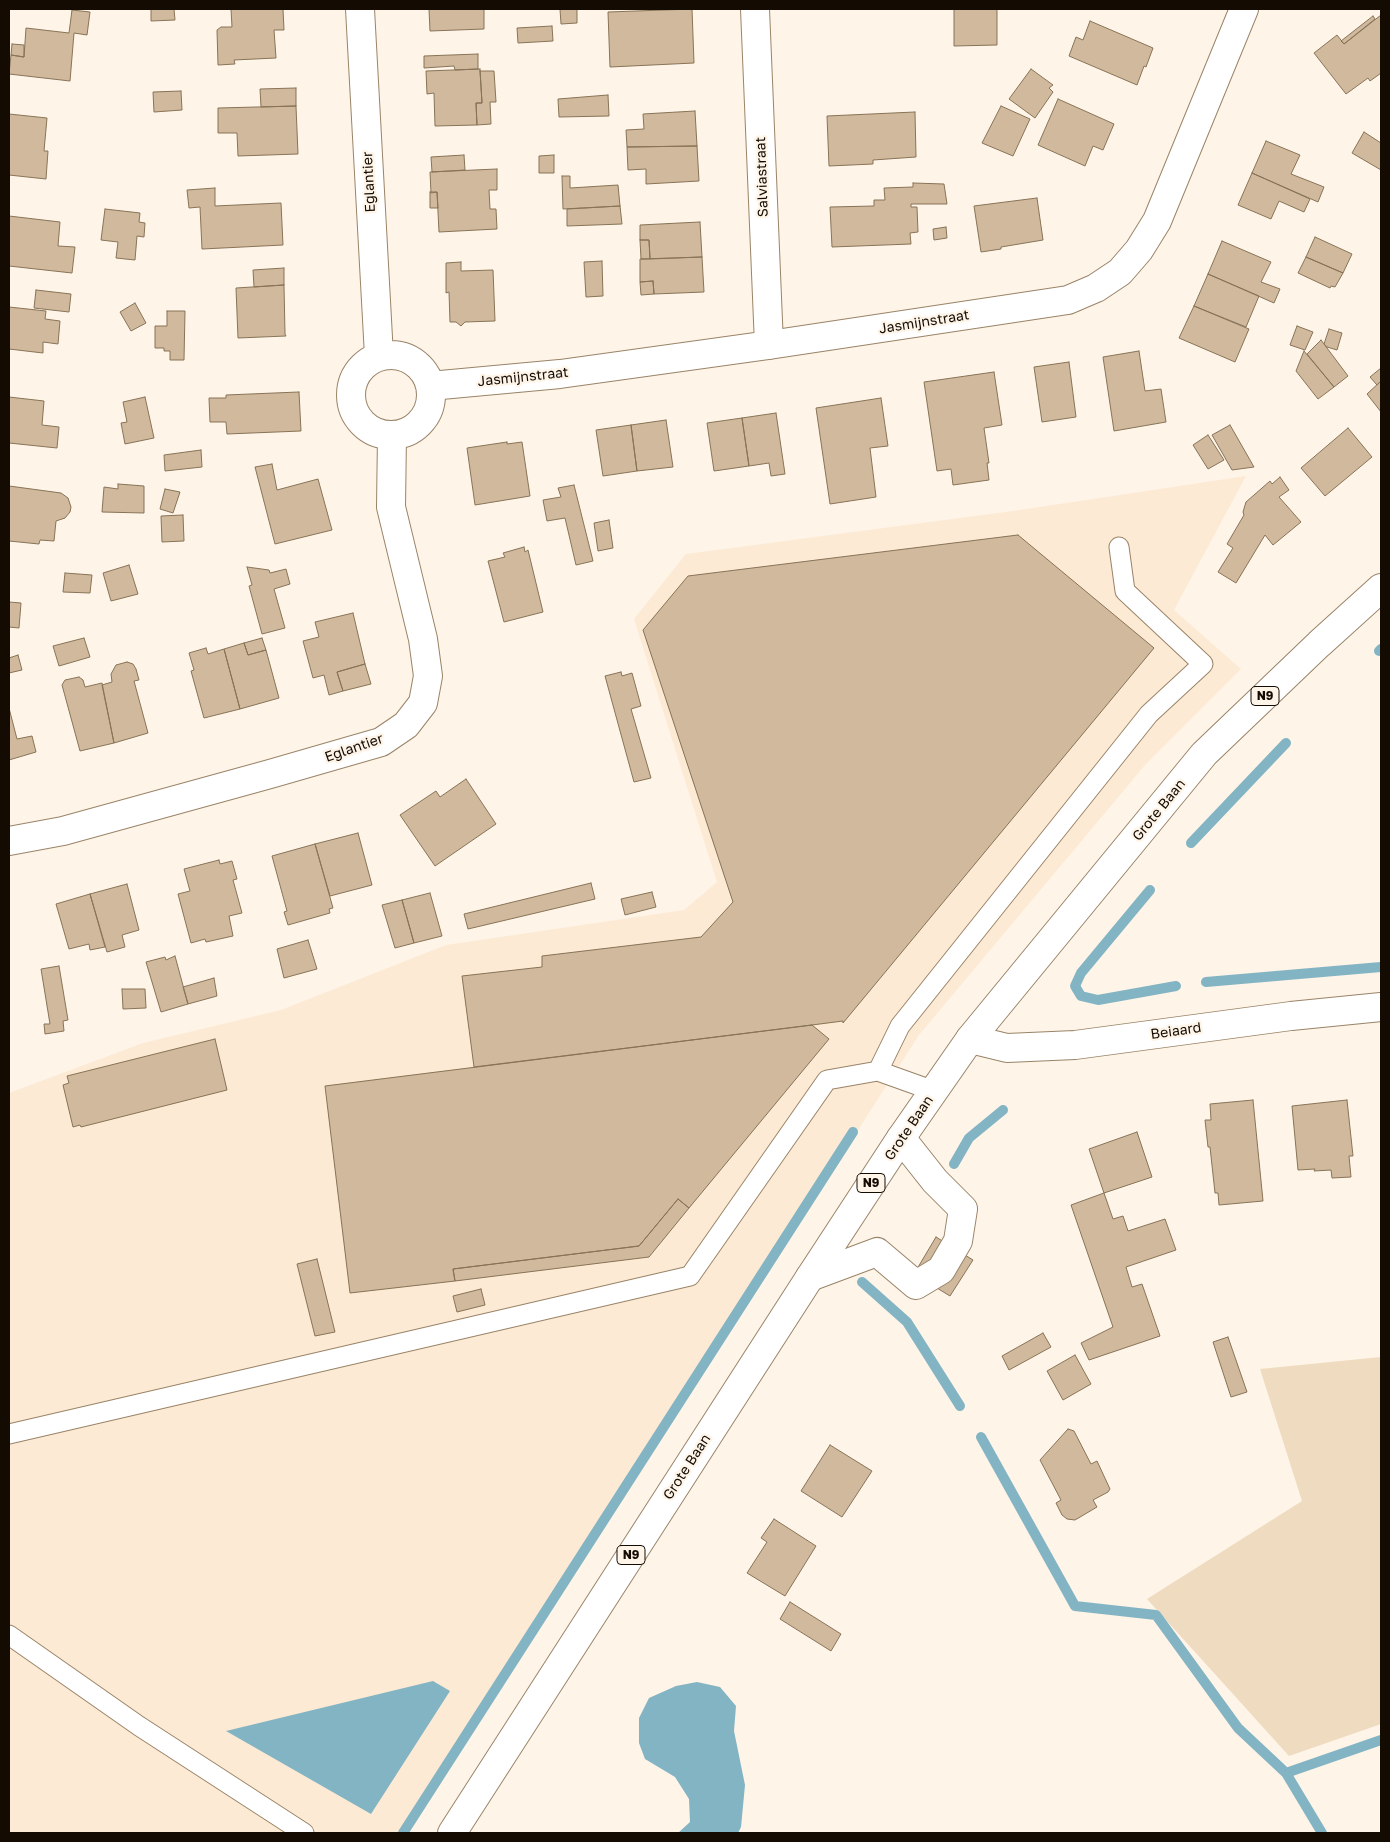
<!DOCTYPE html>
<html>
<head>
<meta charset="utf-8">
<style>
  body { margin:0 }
  #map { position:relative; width:1390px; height:1842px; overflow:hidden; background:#fef4e8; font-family:"Golos Text",sans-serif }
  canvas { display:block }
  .frame { position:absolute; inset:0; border:10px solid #140c03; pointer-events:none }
</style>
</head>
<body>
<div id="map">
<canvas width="1390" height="1842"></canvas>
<div class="frame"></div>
</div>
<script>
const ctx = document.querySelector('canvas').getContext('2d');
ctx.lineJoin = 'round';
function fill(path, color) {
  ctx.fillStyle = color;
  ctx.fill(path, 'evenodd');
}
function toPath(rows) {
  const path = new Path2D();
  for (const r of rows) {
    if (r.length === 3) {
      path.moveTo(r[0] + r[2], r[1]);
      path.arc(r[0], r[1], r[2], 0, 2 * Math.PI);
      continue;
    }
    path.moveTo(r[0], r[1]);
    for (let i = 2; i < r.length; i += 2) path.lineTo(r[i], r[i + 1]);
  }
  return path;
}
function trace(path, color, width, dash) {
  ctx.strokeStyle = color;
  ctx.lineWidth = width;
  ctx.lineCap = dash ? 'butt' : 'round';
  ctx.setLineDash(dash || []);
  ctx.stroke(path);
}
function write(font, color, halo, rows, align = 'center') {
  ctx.font = font + ' "Golos Text",sans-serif';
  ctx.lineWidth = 4.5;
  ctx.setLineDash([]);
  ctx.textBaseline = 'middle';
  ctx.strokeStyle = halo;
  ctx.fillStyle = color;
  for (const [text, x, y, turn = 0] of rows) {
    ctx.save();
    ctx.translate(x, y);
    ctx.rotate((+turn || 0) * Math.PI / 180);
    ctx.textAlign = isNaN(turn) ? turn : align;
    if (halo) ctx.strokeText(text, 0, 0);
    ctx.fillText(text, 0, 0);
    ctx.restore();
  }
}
fill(toPath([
  [1246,476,1174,610,1241,669,1146,764,919,1035,407,1833,9,1833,9,1093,143,1043,281,1010,446,945,684,910,717,882,634,619,686,554,1013,511]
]), '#fcead4');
fill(toPath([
  [1381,1357,1381,1724,1289,1756,1147,1599,1302,1501,1260,1369]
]), '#efdbc0');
fill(toPath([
  [433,1681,450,1691,371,1814,226,1731],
  [697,1682,720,1687,736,1706,734,1731,745,1785,741,1827,738,1833,678,1833,690,1822,689,1799,675,1777,645,1759,639,1743,639,1718,649,1698,676,1686]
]), '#83b4c3');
trace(toPath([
  [1379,651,1381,649],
  [1191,843,1286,743],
  [1150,890,1081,973,1075,986,1081,996,1098,1000,1176,986],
  [1206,982,1381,967],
  [954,1164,969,1138,1003,1110],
  [862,1282,907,1322,960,1406],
  [981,1437,1075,1606,1156,1615,1238,1728,1286,1773,1322,1833],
  [1286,1773,1381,1740],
  [403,1833,853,1132]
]), '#83b4c3', 10);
const building = toPath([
  [151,9,180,9,174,9,175,20,151,21,151,9],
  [231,9,283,9,284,30,274,30,276,58,234,60,235,64,218,65,217,30,221,27,232,27,231,9],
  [429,9,484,9,484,29,430,31,429,9],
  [560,9,577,9,577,23,561,24,560,9],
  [692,9,694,63,610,67,608,12,692,9],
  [954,9,997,9,997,45,954,46,954,9],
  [72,10,90,12,87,35,74,33,70,81,9,74,11,55,24,57,26,28,69,33,72,10],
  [1381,15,1381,73,1370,81,1368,78,1346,94,1314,53,1337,35,1344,44,1381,15],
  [1373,16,1375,19,1344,44,1341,41,1373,16],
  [1090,21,1153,48,1146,67,1144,66,1137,85,1069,56,1076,37,1083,40,1090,21],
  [552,26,553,41,518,43,517,28,552,26],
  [12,44,24,45,24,57,11,55,12,44],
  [478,54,478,69,455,70,454,66,424,68,424,56,478,54],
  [480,69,482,103,476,103,477,125,435,126,434,93,427,94,426,71,480,69],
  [1031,69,1053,85,1049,88,1053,92,1035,118,1009,99,1031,69],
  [480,71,494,71,496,102,490,102,491,124,477,125,476,103,482,103,480,71],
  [296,88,296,106,261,107,260,89,296,88],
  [181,91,182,110,154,112,153,92,181,91],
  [608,95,609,116,559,117,558,99,608,95],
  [1058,99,1114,124,1103,150,1093,146,1085,166,1038,145,1058,99],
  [296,106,298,154,238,156,237,133,218,133,218,108,296,106],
  [1001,106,1030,119,1013,156,982,143,1001,106],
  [695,111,697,146,627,147,626,130,644,129,643,114,695,111],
  [915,112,916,157,873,160,873,164,829,166,827,116,915,112],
  [9,114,47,118,44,151,48,151,46,179,9,175,9,114],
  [1364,132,1381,143,1381,170,1352,153,1364,132],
  [1266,141,1300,155,1291,174,1324,187,1318,202,1252,173,1266,141],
  [697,146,699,181,646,184,646,169,628,170,627,147,697,146],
  [464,155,465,170,432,172,431,157,464,155],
  [554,155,554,173,539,173,539,156,554,155],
  [497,169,497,190,489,190,490,209,496,209,497,229,439,232,437,192,431,193,430,172,497,169],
  [1252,173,1310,199,1304,212,1279,201,1271,219,1238,205,1252,173],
  [562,176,570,176,570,188,618,185,620,206,563,209,562,176],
  [913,183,944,184,947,204,911,204,911,207,917,207,918,232,910,233,911,244,832,247,830,207,874,206,874,200,885,200,884,188,913,187,913,183],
  [215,188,215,206,281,203,283,245,202,249,200,207,189,208,187,190,215,188],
  [430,192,437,192,438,208,430,208,430,192],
  [1037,198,1043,240,1001,247,1001,249,981,252,974,206,1037,198],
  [620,206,622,224,567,226,567,209,620,206],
  [105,209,140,213,139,222,145,223,144,237,137,236,135,260,116,258,118,242,101,240,105,209],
  [9,216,60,222,58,246,75,247,72,273,9,266,9,216],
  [700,222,702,257,650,259,649,240,640,240,640,225,700,222],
  [946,227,947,238,934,240,933,229,946,227],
  [1315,237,1352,254,1343,273,1306,257,1315,237],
  [640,240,649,240,650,259,641,259,640,240],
  [1222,241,1271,262,1261,282,1280,289,1274,303,1208,274,1222,241],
  [702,257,704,292,654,294,653,281,640,282,640,259,702,257],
  [1306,257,1343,273,1335,287,1331,286,1330,288,1298,273,1306,257],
  [602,261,603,296,586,297,584,262,602,261],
  [461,262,461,271,493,270,495,321,465,322,461,326,456,322,450,322,449,292,446,293,446,263,461,262],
  [284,268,284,285,254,287,253,270,284,268],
  [1208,274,1259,296,1246,327,1194,306,1208,274],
  [653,281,654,294,641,295,640,282,653,281],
  [284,285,285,334,286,336,238,338,236,288,284,285],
  [36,290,71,294,69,312,34,308,36,290],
  [135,303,146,323,131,331,120,312,135,303],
  [1194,306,1249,329,1235,362,1179,338,1194,306],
  [9,307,46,311,45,319,60,321,58,344,43,342,43,353,9,349,9,307],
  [167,311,185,311,184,360,170,360,170,351,164,351,164,348,155,348,155,326,167,326,167,311],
  [1297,326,1313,332,1305,350,1290,345,1297,326],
  [1329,329,1342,333,1337,350,1327,347,1324,344,1329,329],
  [1321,340,1348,376,1334,387,1307,354,1321,340],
  [1139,351,1145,391,1161,389,1166,422,1114,431,1103,357,1139,351],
  [1304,351,1334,387,1318,399,1296,371,1304,351],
  [1069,362,1076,417,1042,422,1034,367,1069,362],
  [1381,368,1381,381,1377,385,1370,377,1381,368],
  [994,372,1002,425,984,428,989,463,987,463,989,480,953,485,951,469,937,471,924,382,994,372],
  [1381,381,1381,412,1367,394,1381,381],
  [299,392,301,431,227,434,226,422,210,422,209,398,226,398,226,395,299,392],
  [9,397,44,401,42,425,59,427,57,448,9,443,9,397],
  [145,397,154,438,125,444,121,423,127,422,123,402,145,397],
  [881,398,888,446,870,448,876,497,830,504,816,408,881,398],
  [776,413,785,474,771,476,769,463,749,466,742,418,776,413],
  [742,418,749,466,714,471,707,423,742,418],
  [666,420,673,467,637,471,631,425,666,420],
  [631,425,637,471,603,476,596,430,631,425],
  [1230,425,1254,467,1232,470,1212,435,1230,425],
  [1348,428,1372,457,1325,496,1301,468,1348,428],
  [1208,435,1224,460,1208,469,1193,445,1208,435],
  [507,442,507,444,522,442,530,496,475,505,467,448,507,442],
  [201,450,202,467,165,471,164,455,201,450],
  [272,464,277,490,318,479,332,530,275,544,255,467,272,464],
  [1280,477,1289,490,1279,497,1301,522,1273,545,1265,535,1236,583,1218,572,1233,548,1227,544,1244,515,1243,512,1246,502,1270,481,1272,484,1280,477],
  [118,484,144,486,144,513,102,512,104,487,118,489,118,484],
  [574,485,593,561,576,565,565,518,547,521,543,500,561,497,558,488,574,485],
  [9,486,61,493,68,498,71,507,70,512,65,518,56,521,54,541,40,540,39,544,9,541,9,486],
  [165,489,180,492,173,513,160,509,165,489],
  [183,515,184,541,162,542,161,516,183,515],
  [609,520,613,548,598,551,594,523,609,520],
  [1018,535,1154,648,843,1023,843,1021,812,1025,474,1067,462,976,542,967,542,956,701,937,733,902,643,630,688,576,1018,535],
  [524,547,525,552,528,550,543,612,504,622,488,561,505,557,503,553,524,547],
  [129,565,138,594,111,601,103,573,129,565],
  [247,567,269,570,270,573,286,569,290,584,274,589,285,628,262,634,249,586,252,585,247,567],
  [65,573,92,575,90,593,63,592,65,573],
  [9,602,21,603,19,628,9,627,9,602],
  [353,613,365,664,337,672,343,691,329,695,324,675,313,678,303,641,319,637,315,622,353,613],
  [84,638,90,657,59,666,53,646,84,638],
  [262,638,266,650,248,655,244,643,262,638],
  [244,643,248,655,266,650,279,698,240,709,224,649,244,643],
  [206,648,208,654,224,649,240,709,204,718,191,671,194,670,189,653,206,648],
  [18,655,22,670,9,673,9,658,18,655],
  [127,662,133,664,136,669,139,680,134,681,148,733,114,743,102,685,112,682,111,674,116,665,127,662],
  [365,664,371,684,343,691,337,672,365,664],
  [621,672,622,676,632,673,641,706,631,709,651,778,634,782,605,676,621,672],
  [79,677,83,680,85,687,102,683,114,743,80,751,62,685,65,680,79,677],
  [9,708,17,739,32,736,36,752,9,760,9,708],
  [466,779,496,824,435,866,400,815,436,791,440,797,466,779],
  [358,833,372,885,330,896,315,844,358,833],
  [315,844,333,908,329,909,330,913,288,925,284,912,287,911,272,856,315,844],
  [219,860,220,864,232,861,237,879,233,880,242,913,229,916,233,936,206,942,205,939,191,943,178,894,190,891,184,869,219,860],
  [591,883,595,899,468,929,464,914,591,883],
  [127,884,139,930,122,935,125,947,107,952,90,894,127,884],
  [652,892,656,907,625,915,621,899,652,892],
  [430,893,442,936,414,943,402,900,430,893],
  [90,894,105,947,90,950,89,944,69,949,56,904,90,894],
  [402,900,414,943,395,948,382,905,402,900],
  [308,940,317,969,284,978,277,949,308,940],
  [175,956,188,1004,161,1012,146,962,165,957,166,960,175,956],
  [59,966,68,1020,63,1021,64,1031,45,1034,44,1024,50,1024,41,969,59,966],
  [214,978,217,996,188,1004,183,987,214,978],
  [122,989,145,989,146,1008,123,1009,122,989],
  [812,1025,829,1039,689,1208,678,1199,639,1246,453,1269,455,1281,350,1293,325,1086,812,1025],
  [215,1039,227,1090,81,1127,80,1125,73,1127,63,1085,69,1083,67,1076,215,1039],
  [1253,1100,1263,1201,1219,1205,1218,1193,1215,1193,1210,1147,1208,1147,1205,1120,1211,1120,1210,1104,1253,1100],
  [1347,1100,1353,1156,1349,1156,1351,1177,1332,1178,1331,1170,1314,1171,1315,1169,1298,1170,1292,1106,1347,1100],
  [1137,1132,1152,1177,1104,1193,1089,1149,1137,1132],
  [1104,1193,1113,1219,1123,1216,1128,1231,1165,1219,1176,1250,1126,1267,1132,1287,1142,1284,1160,1336,1089,1360,1081,1343,1113,1327,1071,1205,1104,1193],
  [678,1199,689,1208,649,1257,455,1281,453,1269,639,1246,678,1199],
  [936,1237,973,1260,950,1296,914,1274,936,1237],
  [317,1259,335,1332,315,1336,297,1264,317,1259],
  [481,1289,485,1305,457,1312,453,1296,481,1289],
  [1043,1333,1051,1347,1009,1370,1002,1356,1043,1333],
  [1228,1337,1247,1392,1231,1397,1213,1342,1228,1337],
  [1075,1355,1091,1384,1063,1400,1047,1371,1075,1355],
  [1068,1429,1074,1431,1091,1464,1097,1461,1110,1489,1108,1492,1093,1500,1097,1507,1075,1520,1067,1519,1062,1515,1056,1503,1061,1500,1040,1460,1068,1429],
  [830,1445,872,1471,842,1517,801,1491,830,1445],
  [774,1519,816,1546,785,1596,747,1573,767,1542,761,1538,774,1519],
  [790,1602,841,1634,831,1651,780,1619,790,1602]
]);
fill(building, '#d0b99c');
trace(building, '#887357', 1);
const service = toPath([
  [878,1071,900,1026,1149,714,1203,664,1125,591,1119,547],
  [9,1434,690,1276,827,1080,878,1071,934,1091],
  [9,1635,139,1726,304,1833]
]);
const minor = toPath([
  [360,9,379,356],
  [755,9,769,345],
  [391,395,40],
  [430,386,560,374,769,345,1068,300,1096,288,1120,272,1139,250,1157,221,1244,9],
  [9,841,63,831,270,774,381,742,406,725,423,703,428,676,423,639,391,507,392,435],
  [970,1039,1007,1048,1075,1045,1291,1016,1381,1007],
  [810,1277,877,1252,916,1285,941,1270,958,1241,963,1209,935,1181,901,1138]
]);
const primary = toPath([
  [452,1833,810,1277,901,1138,970,1039,1204,754,1319,644,1381,588]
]);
trace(service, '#9a8468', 21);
trace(minor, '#9a8468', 30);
trace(primary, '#9a8468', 30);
trace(service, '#fff', 19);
trace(minor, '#fff', 28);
trace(primary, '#fff', 28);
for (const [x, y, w] of [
  [1265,696,28],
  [871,1183,28],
  [631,1555,28]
]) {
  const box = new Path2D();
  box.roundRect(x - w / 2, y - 9.5, w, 19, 4);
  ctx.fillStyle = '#fef4e8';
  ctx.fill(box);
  trace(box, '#140c03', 1);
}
write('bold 12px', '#140c03', null, [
  ["N9",1265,696],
  ["N9",871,1183],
  ["N9",631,1555]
]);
write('14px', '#140c03', '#fef4e8', [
  ["Salviastraat",762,177,-92],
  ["Eglantier",369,182,-93],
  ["Jasmijnstraat",924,322,-9],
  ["Jasmijnstraat",523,377,-6],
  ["Eglantier",354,748,-19],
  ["Grote Baan",1159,810,-51],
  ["Beiaard",1176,1031,-8],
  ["Grote Baan",909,1128,-56],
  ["Grote Baan",687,1467,-57]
]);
</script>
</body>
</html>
